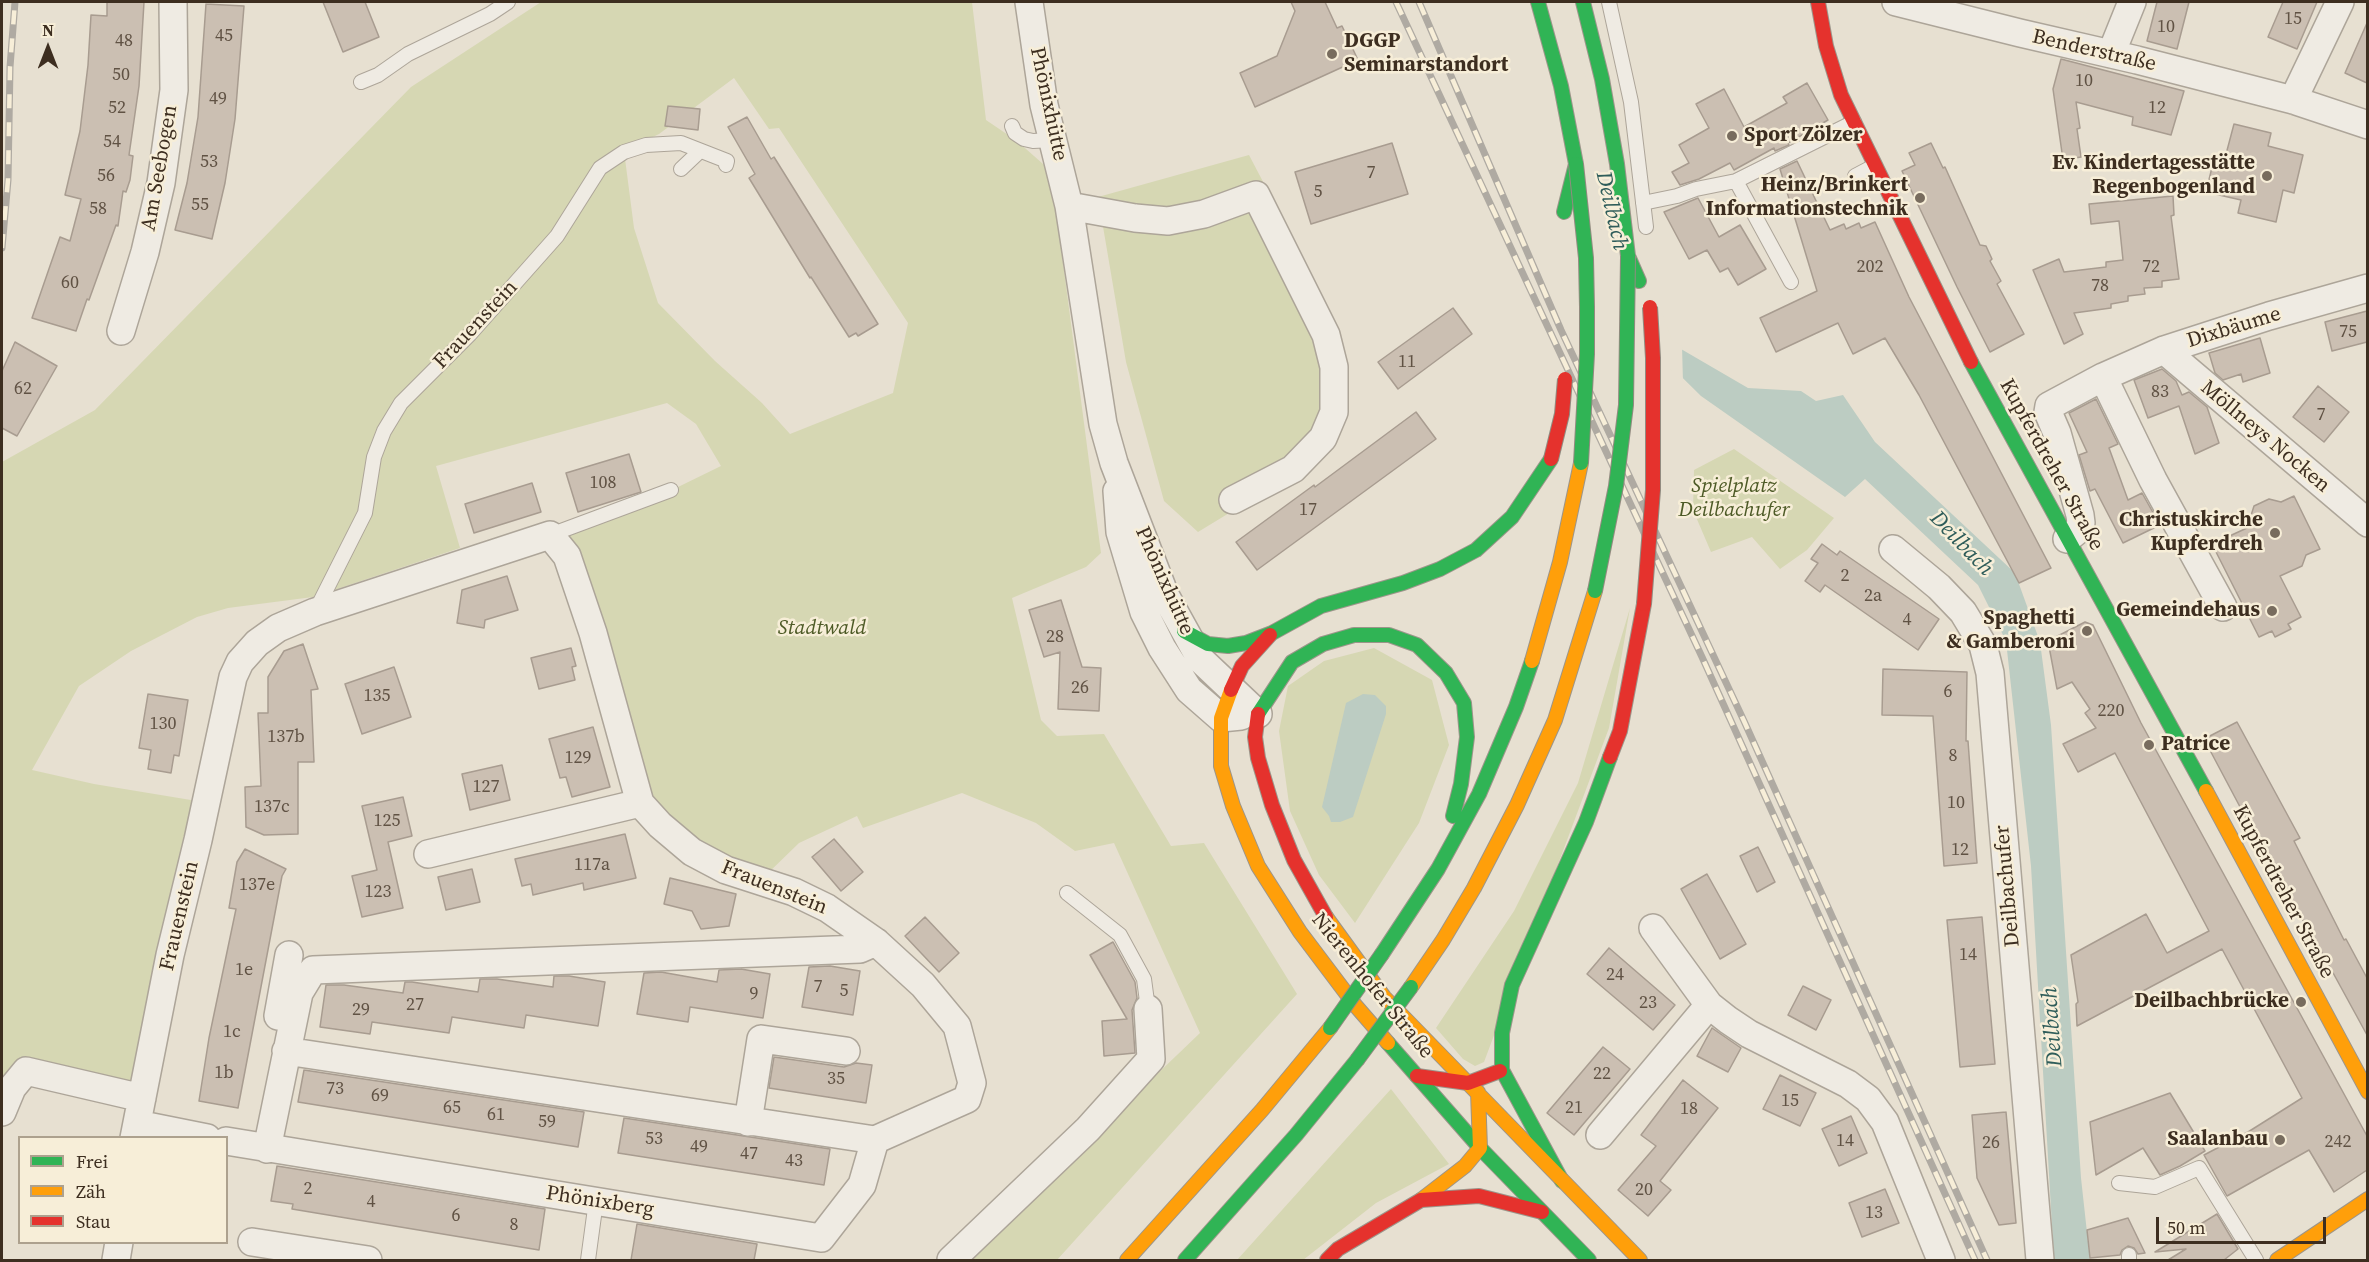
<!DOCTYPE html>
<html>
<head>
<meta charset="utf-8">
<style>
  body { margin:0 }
  #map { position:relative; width:2369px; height:1262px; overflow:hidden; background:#e7e0d1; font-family:"Source Serif 4",serif }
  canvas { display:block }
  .frame { position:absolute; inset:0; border:3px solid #3d2e20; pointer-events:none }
  .legend { position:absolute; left:18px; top:1136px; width:210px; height:108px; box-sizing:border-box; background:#f7eed8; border:2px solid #ada18e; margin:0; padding:8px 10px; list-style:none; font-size:18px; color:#3d2e20 }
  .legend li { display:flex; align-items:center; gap:12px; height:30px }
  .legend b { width:30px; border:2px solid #ada18e }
  .north { position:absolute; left:18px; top:18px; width:60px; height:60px; -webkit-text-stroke:4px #f7eed8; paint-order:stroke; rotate:0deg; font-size:16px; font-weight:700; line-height:24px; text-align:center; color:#3d2e20 }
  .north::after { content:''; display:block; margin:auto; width:21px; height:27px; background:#3d2e20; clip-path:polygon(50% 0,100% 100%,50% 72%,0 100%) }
  .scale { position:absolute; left:2156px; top:1217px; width:170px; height:27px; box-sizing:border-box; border:3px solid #3d2e20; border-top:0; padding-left:8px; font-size:18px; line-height:21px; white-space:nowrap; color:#3d2e20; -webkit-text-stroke:4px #f7eed8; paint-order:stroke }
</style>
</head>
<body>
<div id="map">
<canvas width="2369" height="1262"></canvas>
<div class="frame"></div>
<ul class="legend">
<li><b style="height:8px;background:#30b455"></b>Frei</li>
<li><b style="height:8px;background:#ff9f0a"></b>Zäh</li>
<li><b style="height:8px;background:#e5322d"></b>Stau</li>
</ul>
<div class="north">N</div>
<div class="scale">50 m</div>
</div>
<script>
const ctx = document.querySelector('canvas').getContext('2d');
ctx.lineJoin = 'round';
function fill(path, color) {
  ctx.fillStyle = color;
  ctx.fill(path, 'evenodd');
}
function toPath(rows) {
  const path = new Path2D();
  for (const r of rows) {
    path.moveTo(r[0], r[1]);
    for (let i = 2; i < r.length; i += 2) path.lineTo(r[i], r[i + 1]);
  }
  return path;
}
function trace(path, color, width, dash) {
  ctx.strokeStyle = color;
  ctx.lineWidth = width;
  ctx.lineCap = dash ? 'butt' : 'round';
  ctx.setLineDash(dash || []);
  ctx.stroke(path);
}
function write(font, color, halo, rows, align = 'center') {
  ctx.font = font + ' "Source Serif 4",serif';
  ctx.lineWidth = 5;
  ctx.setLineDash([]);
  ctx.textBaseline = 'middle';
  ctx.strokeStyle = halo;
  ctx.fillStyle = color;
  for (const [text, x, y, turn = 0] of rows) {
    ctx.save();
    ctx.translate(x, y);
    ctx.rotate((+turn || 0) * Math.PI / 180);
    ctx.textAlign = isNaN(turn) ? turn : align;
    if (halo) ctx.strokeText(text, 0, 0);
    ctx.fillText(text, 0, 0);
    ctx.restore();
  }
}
fill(toPath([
  [541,2,972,2,986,120,1017,141,1051,171,1101,553,1086,567,1012,598,1041,720,1057,736,1104,734,1171,846,1204,843,1297,994,1057,1260,963,1260,1200,1033,1114,843,1075,851,1036,823,962,793,863,828,857,816,799,843,763,878,727,867,642,799,553,535,678,487,721,466,696,424,667,403,436,466,460,548,313,597,228,608,197,617,131,651,79,686,32,770,94,784,203,802,141,1095,38,1070,2,1108,2,462,95,410,411,87],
  [734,78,769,129,779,128,908,323,893,393,790,434,762,403,715,361,658,303,634,228,624,151,659,134],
  [1249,155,1303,258,1337,328,1344,357,1349,403,1331,451,1198,532,1164,501,1126,362,1098,197],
  [1734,449,1834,518,1807,550,1780,569,1752,537,1711,552,1693,510,1694,470],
  [1630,608,1609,728,1484,1062,1475,1066,1463,1059,1436,1028,1514,911,1578,783],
  [1374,648,1432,680,1449,745,1419,823,1355,923,1319,875,1290,811,1279,731,1288,686,1324,661],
  [1391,1089,1449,1164,1376,1203,1303,1260,1237,1260]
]), '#d6d7b3');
fill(toPath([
  [1607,179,1669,342,1748,388,1801,391,1816,401,1843,395,1875,442,2015,573,2040,642,2051,725,2081,1178,2090,1260,2054,1260,2031,866,2006,641,1978,585,1865,479,1845,497,1701,396,1618,314],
  [1363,694,1375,695,1386,706,1386,714,1353,817,1340,822,1331,822,1329,816,1322,807,1346,703]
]), '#bcccc2');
fill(toPath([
  [1535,2,1567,2,1610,178,1672,340,1682,346,1683,382,1615,315,1587,192]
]), '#e7e0d1');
const building = toPath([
  [107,2,144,2,139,86,129,155,133,156,130,180,126,192,123,191,118,226,116,225,89,300,87,299,76,331,32,318,60,237,70,241,81,199,65,195,80,131,88,65,91,15,107,16,107,2],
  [323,2,365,2,379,37,343,52,323,2],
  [1291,2,1325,2,1337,28,1342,26,1358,60,1255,107,1240,73,1277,56,1295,11,1291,2],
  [2157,2,2189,2,2177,49,2147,41,2157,2],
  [2283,2,2317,2,2297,49,2268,37,2283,2],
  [206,4,244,6,235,119,225,183,212,239,175,230,187,183,198,117,206,4],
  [2367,23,2367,83,2345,73,2367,23],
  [2061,59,2184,91,2171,135,2132,125,2133,117,2076,102,2080,128,2077,129,2081,157,2063,160,2053,89,2061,59],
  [1807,83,1828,120,1788,143,1789,145,1775,151,1774,148,1734,170,1730,163,1699,179,1680,185,1672,172,1689,163,1679,145,1709,128,1696,104,1724,89,1744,127,1787,103,1783,97,1807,83],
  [668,106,700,109,698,130,665,126,668,106],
  [747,117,771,159,774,157,878,324,858,336,856,333,849,337,811,277,810,278,749,178,755,174,728,127,747,117],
  [2234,124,2271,133,2268,146,2303,155,2294,193,2283,190,2276,222,2238,213,2241,200,2206,192,2215,155,2225,158,2234,124],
  [1392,143,1408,194,1311,224,1295,172,1392,143],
  [1931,143,1943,168,1945,167,1980,245,1986,246,1992,259,1990,261,2001,281,1997,284,2024,334,1990,352,1957,287,1902,171,1915,165,1909,153,1931,143],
  [1797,161,1830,230,1844,224,1846,229,1859,223,1861,228,1875,222,1909,297,2051,568,2019,583,1919,395,1885,338,1853,354,1838,323,1776,352,1760,318,1817,291,1780,169,1797,161],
  [2173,196,2174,215,2171,216,2179,279,2162,281,2162,287,2144,288,2145,294,2128,296,2128,301,2111,304,2111,308,2074,313,2083,334,2064,344,2033,270,2059,259,2064,272,2106,267,2106,262,2123,260,2119,221,2091,224,2089,204,2173,196],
  [1698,198,1719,237,1740,225,1766,269,1738,285,1728,268,1720,272,1707,250,1689,259,1664,212,1698,198],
  [1453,308,1472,334,1398,389,1378,362,1453,308],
  [2367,311,2367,342,2332,351,2325,322,2367,311],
  [2260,338,2270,373,2243,382,2241,374,2223,380,2215,373,2209,353,2260,338],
  [15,342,57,366,17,436,2,428,2,371,15,342],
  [2162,369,2176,381,2182,395,2189,392,2207,407,2219,443,2195,454,2179,406,2148,418,2134,380,2162,369],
  [2318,386,2349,412,2324,442,2293,417,2318,386],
  [2096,399,2118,444,2109,448,2128,500,2142,493,2160,525,2123,543,2095,489,2090,491,2079,455,2087,452,2069,413,2096,399],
  [1416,412,1436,439,1257,570,1236,542,1314,485,1315,487,1416,412],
  [629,454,641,492,578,512,566,473,629,454],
  [532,483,541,512,474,533,465,504,532,483],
  [2294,496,2320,549,2306,555,2302,566,2280,576,2301,617,2288,624,2291,629,2275,637,2272,631,2259,637,2212,544,2247,528,2254,506,2269,499,2281,502,2294,496],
  [1822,544,1837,555,1840,551,1939,619,1918,650,1825,585,1820,592,1805,581,1818,563,1811,559,1822,544],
  [507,576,518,610,485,620,484,628,457,623,462,590,507,576],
  [1061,600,1082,667,1101,668,1099,711,1058,709,1060,652,1044,657,1029,610,1061,600],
  [2085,622,2093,625,2141,723,2367,1136,2367,1170,2334,1192,2309,1150,2227,1196,2204,1155,2248,1132,2302,1098,2222,949,2077,1026,2076,1004,2078,1002,2071,955,2146,914,2167,953,2209,931,2115,753,2078,772,2063,744,2096,728,2085,713,2090,709,2072,682,2057,689,2048,641,2085,622],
  [303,644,318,689,311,690,314,762,298,762,298,834,264,835,246,827,245,787,261,786,258,713,268,713,268,677,284,651,303,644],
  [571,648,576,666,572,667,575,680,539,689,531,658,571,648],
  [394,667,411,717,362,734,345,684,394,667],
  [1883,669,1967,672,1966,741,1968,741,1977,863,1944,866,1933,716,1882,715,1883,669],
  [148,694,188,700,179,756,174,755,171,773,148,769,151,750,139,748,148,694],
  [2237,722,2300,838,2294,841,2344,940,2346,939,2367,978,2367,1035,2314,938,2312,939,2294,902,2291,903,2204,739,2237,722],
  [593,727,610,787,572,797,566,777,560,778,549,739,593,727],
  [502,765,510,800,470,810,462,774,502,765],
  [403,797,412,836,388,842,403,908,362,917,352,876,377,870,362,806,403,797],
  [625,834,636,878,584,890,583,883,533,895,531,884,522,886,515,859,625,834],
  [834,839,863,872,841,891,812,857,834,839],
  [1758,847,1775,882,1757,892,1740,856,1758,847],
  [245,849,286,869,282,876,238,1108,199,1101,209,1038,236,909,229,908,237,862,245,849],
  [472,869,480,902,446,910,438,877,472,869],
  [1707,874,1746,944,1720,959,1681,889,1707,874],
  [670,878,736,894,729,926,701,929,692,911,664,904,670,878],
  [925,917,959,953,939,972,905,936,925,917],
  [1982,917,1995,1064,1960,1067,1947,920,1982,917],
  [1113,942,1135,982,1137,998,1132,1010,1135,1053,1104,1056,1102,1021,1127,1019,1090,955,1113,942],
  [1609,948,1675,1005,1653,1030,1587,974,1609,948],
  [809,967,830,966,860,971,853,1015,802,1007,809,967],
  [741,969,770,974,763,1018,690,1007,688,1022,637,1014,644,973,661,972,717,982,719,970,741,969],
  [554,976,569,976,605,982,598,1026,526,1015,524,1028,452,1017,449,1033,372,1022,370,1034,320,1027,326,985,344,985,403,993,405,982,412,982,478,992,480,979,497,979,553,987,554,976],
  [1803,986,1831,1000,1816,1030,1788,1015,1803,986],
  [1712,1028,1741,1048,1728,1072,1697,1056,1712,1028],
  [1603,1047,1630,1069,1574,1135,1547,1113,1603,1047],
  [774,1057,844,1067,856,1063,872,1065,866,1103,769,1088,774,1057],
  [304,1070,584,1112,578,1147,298,1102,304,1070],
  [1780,1075,1816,1093,1800,1126,1763,1109,1780,1075],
  [1683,1080,1718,1108,1660,1181,1671,1190,1648,1216,1618,1190,1656,1146,1641,1135,1683,1080],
  [2170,1093,2205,1151,2180,1166,2160,1175,2143,1148,2096,1175,2090,1122,2170,1093],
  [2006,1112,2016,1223,1999,1225,1977,1178,1972,1115,2006,1112],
  [1851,1116,1867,1153,1839,1166,1822,1129,1851,1116],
  [624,1118,830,1149,824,1185,618,1153,624,1118],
  [277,1166,545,1209,539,1250,292,1209,293,1204,271,1201,277,1166],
  [1885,1189,1899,1223,1862,1237,1849,1203,1885,1189],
  [2217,1214,2238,1249,2224,1260,2168,1260,2186,1249,2155,1252,2217,1214],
  [2128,1218,2145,1253,2138,1254,2134,1248,2128,1246,2122,1250,2120,1255,2090,1258,2087,1230,2128,1218],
  [637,1224,757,1244,754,1260,631,1260,637,1224]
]);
fill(building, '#cbbfb2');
trace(building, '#a89c90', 1.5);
const lane = toPath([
  [1609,2,1631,102,1646,227],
  [361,82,378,75,408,54,490,14,508,2],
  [1012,126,1015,133,1024,139,1033,141,1053,140],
  [681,169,700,151],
  [1855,176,1874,166],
  [1736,181,1791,282],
  [1643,203,1677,196,1696,189,1736,181,1854,122],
  [550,535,671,490],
  [315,612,365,513,374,457,384,431,401,403,470,334,557,236,600,168,624,152,646,145,681,143,727,161,726,165],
  [1067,893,1120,935,1144,979,1148,1009],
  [2119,1183,2155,1187,2199,1168,2256,1260],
  [2129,1255,2129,1260],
  [588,1260,596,1201]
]);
const street = toPath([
  [1029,2,1044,105,1069,206,1103,424,1114,463,1165,595,1201,660,1258,714],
  [1896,2,2020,33,2137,60,2293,100,2368,125],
  [2111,54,2132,2],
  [2293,100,2340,2],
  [1069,206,1135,218,1168,221,1204,214,1256,195,1326,335,1334,367,1334,412,1323,438,1293,469,1233,500],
  [121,331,145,252,161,183,174,90,173,2],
  [2164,350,2368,523],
  [2103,377,2153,480,2223,607],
  [1117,491,1120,532,1144,612,1162,648,1189,690,1221,718,1241,716],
  [2067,539,2078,530,2081,523,2080,515,2057,433,2048,412,2049,406,2103,377,2164,350,2269,316,2368,288],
  [1893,549,1939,587,1963,612,1983,645,1990,673,2040,1260],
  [428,854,640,803],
  [1653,928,1709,1005,1728,1020,1749,1034,1848,1084,1868,1099,1885,1122,1941,1260],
  [278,1016,289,955],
  [286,1051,875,1140],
  [2,1112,12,1088,26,1071,142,1098],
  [748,1122,761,1039,846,1051],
  [137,1124,207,1138],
  [1600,1135,1709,1005],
  [134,1138,170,955,198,840,233,677,240,662,257,643,278,628,315,612,550,535,567,556,593,633,640,803,660,825,692,852,726,870,794,892,827,908,876,942,923,985,957,1026,972,1083,967,1099,875,1140,862,1185,821,1238,226,1141],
  [267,1149,299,993,313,970,860,949,876,942],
  [252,1242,368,1260],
  [116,1260,119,1242],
  [951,1260,1088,1129,1151,1059,1148,1009]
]);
const fast = toPath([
  [1538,2,1561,86,1576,164,1564,212],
  [1583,2,1602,79,1617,164,1628,256,1639,281],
  [1971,362,2206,791],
  [1184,631,1208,644,1228,646,1246,643,1272,633,1321,606,1403,583,1440,569,1476,550,1512,517,1551,459],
  [1258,714,1292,662,1323,644,1354,635,1389,635,1417,645,1446,673,1464,703,1467,737,1461,784,1453,816],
  [1382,954,1438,869,1479,794,1516,707,1532,661],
  [1388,1043,1480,1148,1589,1260],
  [1562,1181,1502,1070,1502,1033,1512,985,1586,822,1610,757],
  [1185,1260,1296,1135,1357,1060]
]);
const slow = toPath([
  [1532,661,1560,562,1581,463],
  [1231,690,1221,718,1221,766,1233,806,1258,866,1300,932,1355,1005,1388,1043],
  [2206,791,2368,1092],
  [1326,917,1384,997,1640,1260],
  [1411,987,1443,940,1474,888,1517,805,1555,720,1595,591],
  [1421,1200,1465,1166,1480,1148,1478,1092],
  [1127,1260,1262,1110,1330,1028],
  [2277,1260,2368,1199]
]);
const jam = toPath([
  [1818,2,1826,46,1841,95,1971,362],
  [1231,690,1242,666,1270,635],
  [1258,714,1255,737,1258,758,1272,805,1294,860,1326,917],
  [1610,757,1620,731,1644,604],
  [1417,1076,1468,1083,1500,1071],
  [1327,1260,1338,1249,1421,1200,1479,1196,1542,1212]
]);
trace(lane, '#ada599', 16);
trace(street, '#ada599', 30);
trace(fast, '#9c958a', 16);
trace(slow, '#9c958a', 16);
trace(jam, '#9c958a', 16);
trace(lane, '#efebe3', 14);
trace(street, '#efebe3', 27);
trace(fast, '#30b455', 14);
trace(slow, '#ff9f0a', 14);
trace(jam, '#e5322d', 14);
const rail = toPath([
  [1396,2,1702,657,1975,1260],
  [1419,2,1561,330,1744,721,1987,1260],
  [2,248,8,180,10,67,15,2]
]);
trace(rail, '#afaaa2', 7);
trace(rail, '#f7eed8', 4.5, [14]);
const fastBridge = toPath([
  [1576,164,1586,258,1587,307,1587,354,1581,463],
  [1595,591,1616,486,1626,405,1628,256],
  [1330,1028,1382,954],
  [1357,1060,1411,987]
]);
const jamBridge = toPath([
  [1551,459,1562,414,1565,379],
  [1644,604,1653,490,1653,358,1650,307]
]);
trace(fastBridge, '#928b80', 16, []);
trace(jamBridge, '#928b80', 16, []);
trace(fastBridge, '#30b455', 14);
trace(jamBridge, '#e5322d', 14);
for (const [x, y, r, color] of [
  [1332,54,6,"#786c5e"],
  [1732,136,6,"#786c5e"],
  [2267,176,6,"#786c5e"],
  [1920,198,6,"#786c5e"],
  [2275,533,6,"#786c5e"],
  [2272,611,6,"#786c5e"],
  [2087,631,6,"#786c5e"],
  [2149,745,6,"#786c5e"],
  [2301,1002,6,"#786c5e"],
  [2280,1140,6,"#786c5e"]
]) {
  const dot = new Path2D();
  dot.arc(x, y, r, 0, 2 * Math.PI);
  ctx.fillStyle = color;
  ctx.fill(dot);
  trace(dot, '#f7eed8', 2);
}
write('18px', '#605244', null, [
  ["15",2293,19],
  ["10",2166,27],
  ["45",224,36],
  ["48",124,41],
  ["50",121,75],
  ["10",2084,81],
  ["49",218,99],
  ["52",117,108],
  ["12",2157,108],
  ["54",112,142],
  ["53",209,162],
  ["7",1371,173],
  ["56",106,176],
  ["5",1318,192],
  ["55",200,205],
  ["58",98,209],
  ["202",1870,267],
  ["72",2151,267],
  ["60",70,283],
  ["78",2100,286],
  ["75",2348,332],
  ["11",1407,362],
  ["62",23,389],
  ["83",2160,392],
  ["7",2321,415],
  ["108",603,483],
  ["17",1308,510],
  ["2",1845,576],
  ["2a",1873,596],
  ["4",1907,620],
  ["28",1055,637],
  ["26",1080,688],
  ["6",1948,692],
  ["135",377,696],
  ["220",2111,711],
  ["130",163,724],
  ["137b",286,737],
  ["8",1953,756],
  ["129",578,758],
  ["127",486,787],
  ["10",1956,803],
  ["137c",272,807],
  ["125",387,821],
  ["12",1960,850],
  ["117a",592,865],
  ["137e",257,885],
  ["123",378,892],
  ["14",1968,955],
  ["1e",244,970],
  ["24",1615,975],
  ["7",818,987],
  ["5",844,991],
  ["9",754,994],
  ["23",1648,1003],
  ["27",415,1005],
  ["29",361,1010],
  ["1c",232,1032],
  ["1b",224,1073],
  ["22",1602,1074],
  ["35",836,1079],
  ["73",335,1089],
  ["69",380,1096],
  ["15",1790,1101],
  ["65",452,1108],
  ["21",1574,1108],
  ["18",1689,1109],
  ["61",496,1115],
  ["59",547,1122],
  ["53",654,1139],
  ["14",1845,1141],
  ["242",2338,1142],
  ["26",1991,1143],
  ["49",699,1147],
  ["47",749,1154],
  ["43",794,1161],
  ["2",308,1189],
  ["20",1644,1190],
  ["4",371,1202],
  ["13",1874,1213],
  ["6",456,1216],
  ["8",514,1225]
]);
write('bold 21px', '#3d2e20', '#f7eed8', [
  ["DGGP",1344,42,"left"],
  ["Seminarstandort",1344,66,"left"],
  ["Sport Zölzer",1744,136,"left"],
  ["Ev. Kindertagesstätte",2255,164],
  ["Regenbogenland",2255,188],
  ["Heinz/Brinkert",1908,186],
  ["Informationstechnik",1908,210],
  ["Christuskirche",2263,521],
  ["Kupferdreh",2263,545],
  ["Gemeindehaus",2260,611],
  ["Spaghetti",2075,619],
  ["& Gamberoni",2075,643],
  ["Patrice",2161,745,"left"],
  ["Deilbachbrücke",2289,1002],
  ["Saalanbau",2268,1140]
], 'right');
write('21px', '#3d2e20', '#f7eed8', [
  ["Benderstraße",2094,51,13],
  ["Phönixhütte",1048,104,78],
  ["Am Seebogen",160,168,-80],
  ["Frauenstein",476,325,-47],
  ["Dixbäume",2234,328,-17],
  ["Möllneys Nocken",2265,437,40],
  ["Kupferdreher Straße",2051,465,61],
  ["Phönixhütte",1164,581,66],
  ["Deilbachufer",2008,886,-95],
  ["Frauenstein",774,888,22],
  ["Kupferdreher Straße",2283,892,62],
  ["Frauenstein",180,916,-77],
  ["Nierenhofer Straße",1372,986,51],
  ["Phönixberg",600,1202,9]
]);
write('italic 21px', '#4d5a26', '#f7eed8', [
  ["Spielplatz",1734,487],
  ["Deilbachufer",1734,511],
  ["Stadtwald",822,629]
]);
write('italic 22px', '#2f5d5a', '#f7eed8', [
  ["Deilbach",1611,211,77],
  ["Deilbach",1961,544,46],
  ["Deilbach",2053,1027,-94]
]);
</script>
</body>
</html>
